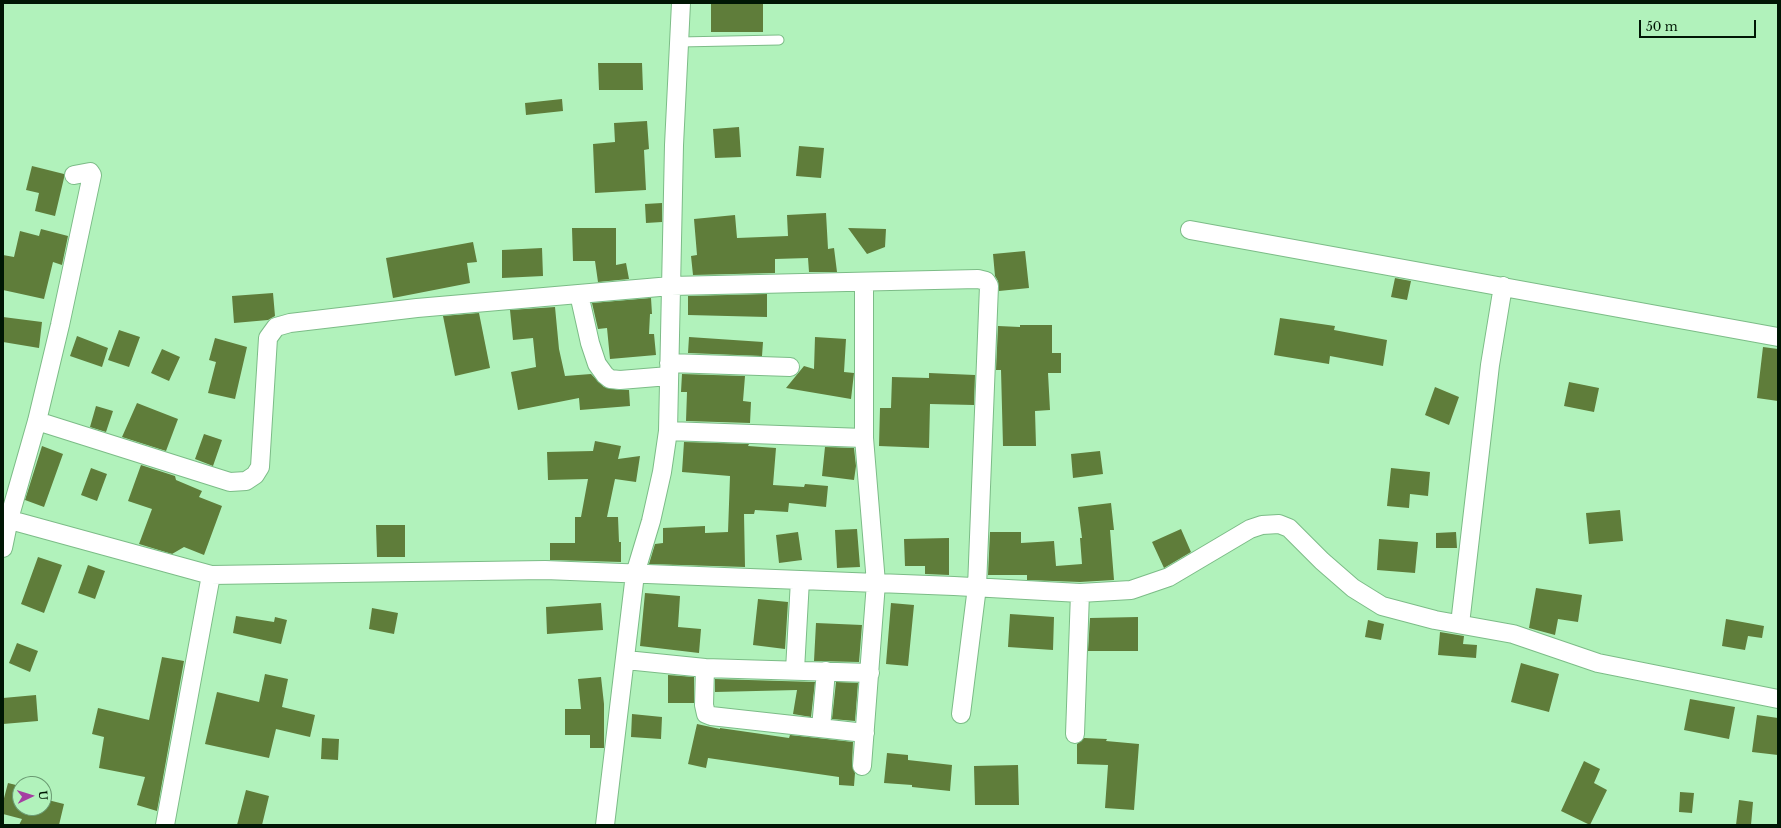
<!DOCTYPE html>
<html>
<head>
<meta charset="utf-8">
<style>
  body { margin:0 }
  #map { position:relative; width:1781px; height:828px; overflow:hidden; background:#b1f2bb; font-family:"Libre Baskerville",serif }
  canvas { display:block }
  .frame { position:absolute; inset:0; border:4px solid #001604; pointer-events:none }
  .north { position:absolute; left:12px; top:776px; width:40px; height:40px; box-sizing:border-box; background:#b1f2bb; border:1px solid #6a9a72; border-radius:50%; rotate:86deg; font-size:11px; font-weight:700; line-height:16px; text-align:center; color:#001604 }
  .north::after { content:''; display:block; margin:auto; width:14px; height:18px; background:#a53fa2; clip-path:polygon(50% 0,100% 100%,50% 72%,0 100%) }
  .scale { position:absolute; left:1639px; top:20px; width:117px; height:18px; box-sizing:border-box; border:2px solid #001604; border-top:0; padding-left:5px; font-size:12px; line-height:14px; white-space:nowrap; color:#001604; -webkit-text-stroke:3px #b1f2bb; paint-order:stroke }
</style>
</head>
<body>
<div id="map">
<canvas width="1781" height="828"></canvas>
<div class="frame"></div>
<div class="north">U</div>
<div class="scale">50 m</div>
</div>
<script>
const ctx = document.querySelector('canvas').getContext('2d');
ctx.lineJoin = 'round';
function fill(path, color) {
  ctx.fillStyle = color;
  ctx.fill(path, 'evenodd');
}
function toPath(rows) {
  const path = new Path2D();
  for (const r of rows) {
    path.moveTo(r[0], r[1]);
    for (let i = 2; i < r.length; i += 2) path.lineTo(r[i], r[i + 1]);
  }
  return path;
}
function trace(path, color, width, dash) {
  ctx.strokeStyle = color;
  ctx.lineWidth = width;
  ctx.lineCap = dash ? 'butt' : 'round';
  ctx.setLineDash(dash || []);
  ctx.stroke(path);
}
fill(toPath([
  [711,3,763,3,763,32,711,32],
  [598,63,642,63,643,90,599,90],
  [562,99,563,111,526,115,525,103],
  [647,121,649,149,644,150,646,190,595,193,593,144,615,142,614,123],
  [739,127,741,157,715,158,713,129],
  [799,146,824,148,821,178,796,176],
  [32,166,64,174,64,178,55,216,35,211,39,193,26,190],
  [662,203,662,222,646,223,645,204],
  [826,213,828,249,834,248,837,272,809,272,808,258,775,259,775,273,693,275,691,256,697,255,694,219,735,215,737,238,788,236,787,215],
  [572,228,616,228,616,265,626,263,629,279,598,282,595,261,573,261],
  [848,228,886,229,885,247,867,254],
  [41,229,68,236,62,265,53,262,44,299,3,290,3,255,14,257,20,231,39,236],
  [473,242,477,262,467,263,470,283,393,298,386,258],
  [542,248,543,276,502,278,502,250],
  [1025,251,1029,288,999,291,998,281,995,276,993,254],
  [1395,278,1411,281,1407,300,1391,297],
  [273,293,275,316,268,320,234,323,232,296],
  [767,294,767,317,688,315,688,296],
  [651,298,652,314,650,314,649,334,654,334,656,355,610,359,607,328,598,329,592,303],
  [555,307,559,349,565,376,591,374,604,387,619,390,629,390,630,406,580,410,579,398,518,410,511,372,536,367,533,338,513,340,510,310],
  [479,313,490,368,455,376,443,316],
  [3,317,42,322,39,348,3,342],
  [1280,318,1335,326,1334,330,1387,340,1383,366,1330,356,1329,364,1274,355],
  [1020,325,1052,325,1052,353,1061,353,1061,373,1048,373,1050,410,1035,411,1036,446,1003,446,1001,370,996,370,998,326,1020,327],
  [119,330,140,337,129,367,108,360],
  [77,336,108,348,102,367,70,356],
  [689,337,763,342,762,356,688,353],
  [815,337,846,339,844,372,854,373,851,399,786,388,804,366,814,369],
  [215,338,247,347,235,399,208,393,216,362,209,360],
  [1763,347,1778,349,1778,401,1757,398],
  [162,349,180,357,169,381,151,373],
  [929,373,975,375,974,405,930,404,929,448,879,446,880,408,891,408,892,377,929,378],
  [682,374,745,376,743,401,751,402,750,423,686,421,687,392,681,392],
  [1569,382,1599,388,1594,412,1564,406],
  [1435,387,1459,397,1449,425,1425,415],
  [137,403,178,419,166,451,122,437],
  [96,406,113,411,106,432,90,427],
  [204,434,222,440,213,466,195,459],
  [595,441,621,446,618,459,640,456,636,482,615,479,607,517,618,517,619,542,621,542,621,562,550,560,550,543,575,543,575,517,581,517,588,479,548,480,547,452,593,451],
  [684,442,749,444,748,446,776,448,773,485,804,487,805,484,828,486,826,507,789,503,788,512,755,510,754,514,744,514,745,567,649,564,655,544,663,543,663,528,705,526,705,533,728,532,730,476,682,472],
  [42,446,63,454,44,507,25,500],
  [825,447,854,448,856,466,854,480,822,476],
  [1100,451,1103,474,1073,478,1071,454],
  [141,465,175,476,176,480,202,491,199,497,222,506,204,555,184,547,172,554,139,544,152,509,128,501],
  [91,468,107,474,97,501,81,495],
  [1391,468,1430,472,1428,496,1410,494,1409,508,1387,506],
  [1111,503,1114,530,1110,530,1114,580,1080,582,1027,580,1027,575,988,575,990,532,1021,532,1021,543,1054,541,1056,566,1082,564,1080,538,1082,538,1078,507],
  [1620,510,1623,541,1589,544,1586,513],
  [376,525,405,525,405,557,377,557],
  [857,529,860,567,837,568,835,530],
  [1181,529,1191,552,1164,568,1152,542],
  [798,532,802,560,779,563,776,535],
  [1456,532,1457,548,1436,548,1436,533],
  [949,538,949,575,925,574,925,566,905,566,904,539],
  [1379,539,1418,542,1415,573,1377,570],
  [38,557,62,565,44,613,21,604],
  [88,565,105,571,95,599,78,593],
  [1536,588,1582,595,1578,622,1558,619,1555,635,1529,628],
  [645,593,680,596,678,627,701,629,699,653,640,646],
  [758,599,788,602,785,649,753,645],
  [601,603,603,630,547,634,546,607],
  [891,603,914,605,908,666,886,664],
  [372,608,398,613,394,634,369,629],
  [1010,614,1054,617,1053,650,1008,647],
  [236,616,274,622,275,617,287,620,281,644,233,633],
  [1138,617,1138,651,1088,651,1090,618],
  [1726,619,1764,626,1762,638,1748,636,1745,650,1722,646],
  [1368,620,1384,624,1381,640,1365,637],
  [816,623,862,625,859,662,814,661],
  [1440,632,1464,636,1463,644,1477,645,1476,658,1438,655],
  [17,643,38,651,30,672,9,663],
  [162,657,184,661,157,811,137,805,145,777,99,768,104,737,92,734,98,708,149,720],
  [1521,663,1559,674,1549,712,1511,702],
  [265,674,288,679,282,707,315,715,310,737,276,729,269,758,205,744,217,692,259,702],
  [668,675,694,677,694,703,668,703],
  [601,677,604,704,604,748,590,748,590,735,565,735,565,709,581,709,578,679],
  [715,679,815,682,811,717,793,714,797,690,715,692],
  [836,682,858,683,855,721,832,719],
  [36,695,38,721,3,724,3,698],
  [1690,699,1735,707,1729,739,1684,730],
  [632,714,662,717,661,739,631,737],
  [1757,715,1778,718,1778,755,1752,752],
  [697,724,720,729,720,728,789,738,790,735,853,742,852,765,855,773,854,786,839,785,839,777,708,758,706,768,688,764],
  [322,738,339,739,338,760,321,759],
  [1084,738,1107,739,1106,741,1139,744,1134,810,1105,808,1108,765,1077,764,1077,744],
  [887,753,908,755,908,760,952,765,950,791,912,787,912,785,884,783],
  [1584,761,1600,769,1594,783,1607,790,1590,825,1561,811],
  [1018,765,1019,805,975,805,974,766],
  [8,783,20,786,20,808,44,808,44,799,64,804,59,825,19,825,22,819,3,814,3,802],
  [246,790,269,796,262,825,237,825],
  [1680,792,1694,793,1692,813,1679,812],
  [1739,800,1753,802,1751,825,1736,825]
]), '#5f7d3a');
const lane = toPath([
  [679,42,779,40]
]);
const street = toPath([
  [1190,230,1778,337],
  [579,294,590,343,597,364,605,375,610,379,620,380,669,376],
  [669,363,790,367],
  [37,421,230,482,246,481,255,475,260,467,268,338,276,327,290,323,417,308,671,286,978,279,986,281,989,286,977,587,961,714],
  [668,431,864,438],
  [3,518,211,575,545,570,954,586,1080,593,1131,590,1169,577,1250,529,1262,525,1279,524,1289,528,1322,561,1353,588,1382,606,1435,620,1513,634,1598,663,1778,699],
  [3,548,9,519,37,421,60,325,92,175,90,172,74,175],
  [1460,624,1490,365,1503,286],
  [626,660,705,668,704,705,706,714,711,716,865,733],
  [705,668,870,673],
  [795,670,800,580],
  [821,728,826,671],
  [1075,734,1080,593],
  [862,766,876,583,864,438,864,282],
  [165,825,211,575],
  [605,825,635,574,651,521,662,472,668,431,674,145,681,3]
]);
trace(lane, '#7cbc87', 11);
trace(street, '#7cbc87', 20);
trace(lane, '#fff', 9);
trace(street, '#fff', 18);
</script>
</body>
</html>
